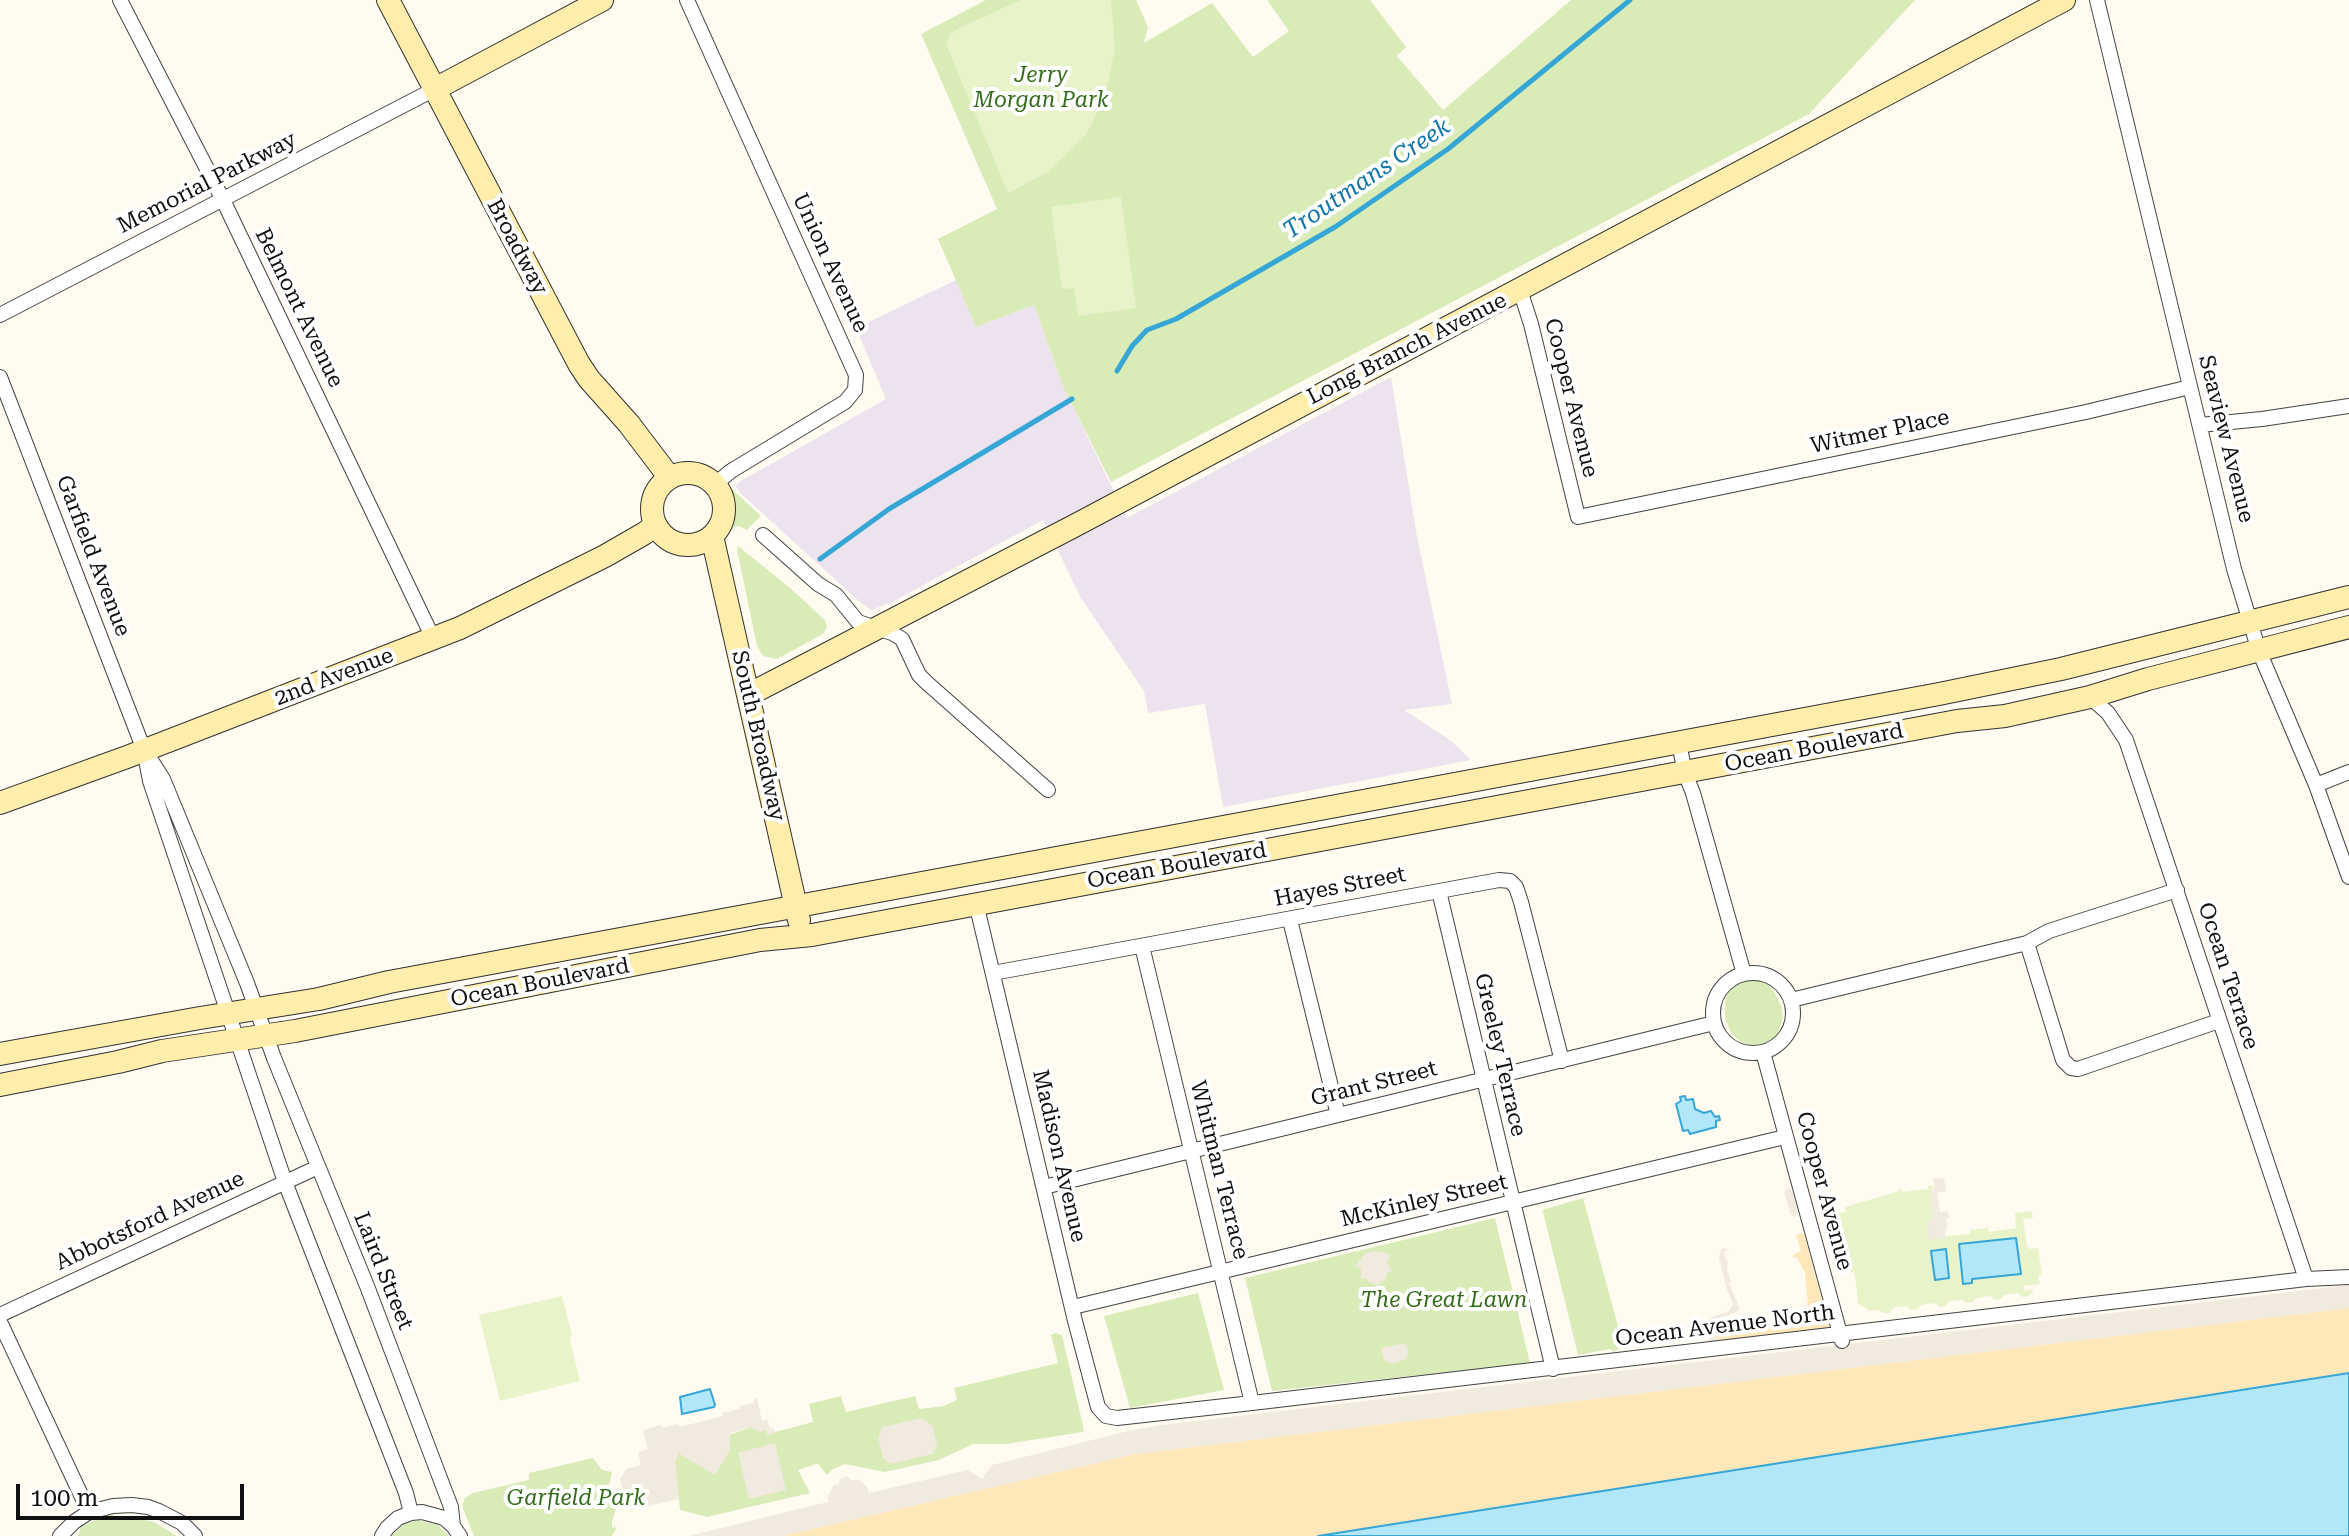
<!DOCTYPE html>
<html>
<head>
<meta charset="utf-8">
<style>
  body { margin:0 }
  #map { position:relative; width:2349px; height:1536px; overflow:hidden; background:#fffbf1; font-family:"Roboto Serif",serif }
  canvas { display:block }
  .scale { position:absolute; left:16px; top:1484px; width:228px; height:36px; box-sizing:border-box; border:4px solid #0f0f0f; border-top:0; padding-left:10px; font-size:24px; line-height:28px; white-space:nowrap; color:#0f0f0f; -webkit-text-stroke:6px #fff; paint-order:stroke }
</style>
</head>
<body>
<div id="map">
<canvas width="2349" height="1536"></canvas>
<div class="scale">100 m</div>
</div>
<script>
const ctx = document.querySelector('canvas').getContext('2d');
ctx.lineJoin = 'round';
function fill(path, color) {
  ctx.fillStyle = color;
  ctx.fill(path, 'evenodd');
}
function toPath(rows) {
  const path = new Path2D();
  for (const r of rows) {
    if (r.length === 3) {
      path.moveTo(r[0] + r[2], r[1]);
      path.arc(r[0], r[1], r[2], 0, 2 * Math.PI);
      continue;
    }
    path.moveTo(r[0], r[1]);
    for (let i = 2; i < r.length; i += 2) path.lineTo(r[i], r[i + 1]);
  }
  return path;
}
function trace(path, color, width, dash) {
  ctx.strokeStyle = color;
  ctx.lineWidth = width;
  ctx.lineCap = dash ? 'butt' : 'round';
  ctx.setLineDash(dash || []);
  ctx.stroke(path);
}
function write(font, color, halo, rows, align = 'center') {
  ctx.font = font + ' "Roboto Serif",serif';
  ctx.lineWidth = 8;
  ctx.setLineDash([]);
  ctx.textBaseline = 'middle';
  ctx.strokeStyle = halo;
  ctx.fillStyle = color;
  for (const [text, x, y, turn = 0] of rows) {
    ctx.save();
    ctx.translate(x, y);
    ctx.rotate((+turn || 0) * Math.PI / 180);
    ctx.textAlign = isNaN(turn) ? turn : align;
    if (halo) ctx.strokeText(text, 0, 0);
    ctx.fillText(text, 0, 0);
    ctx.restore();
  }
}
fill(toPath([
  [956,280,976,327,1034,305,1064,389,1127,518,1391,377,1417,537,1452,704,1404,710,1450,740,1471,760,1223,807,1205,704,1148,713,1144,691,1081,598,1043,520,892,602,871,610,861,603,739,492,736,487,739,482,886,399,856,328]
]), '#ece3ee');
fill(toPath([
  [986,0,1136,0,1148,27,1144,43,1212,3,1253,57,1289,31,1267,0,1370,0,1406,47,1397,56,1443,110,1571,0,1915,0,1809,114,1111,482,1064,389,1034,305,976,327,938,239,997,209,921,34],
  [732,489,761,516,747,530,739,526,734,527,728,533],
  [738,546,789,587,825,620,827,627,823,634,777,659,763,656,757,646,737,550],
  [1747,979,1760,981,1768,985,1775,993,1781,1006,1783,1017,1779,1031,1774,1039,1762,1046,1750,1046,1737,1039,1730,1031,1725,1018,1725,1003,1728,993,1736,984],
  [1583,1198,1622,1341,1622,1346,1614,1352,1610,1349,1578,1355,1543,1212,1544,1209,1549,1208],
  [1495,1218,1530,1363,1272,1391,1245,1278],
  [1198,1293,1224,1390,1130,1408,1104,1316],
  [1055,1333,1062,1335,1084,1430,1083,1432,1006,1444,973,1444,939,1460,885,1472,845,1464,833,1469,827,1475,818,1464,816,1464,798,1470,810,1493,707,1517,680,1510,675,1463,678,1453,751,1427,766,1429,767,1434,813,1422,809,1404,841,1396,846,1412,915,1396,919,1409,944,1406,957,1400,954,1388,1058,1363,1051,1335],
  [593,1458,602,1470,612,1472,609,1485,617,1506,612,1521,612,1528,617,1527,612,1536,474,1536,462,1506,465,1498,473,1493,529,1480,529,1473],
  [111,1513,117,1518,135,1518,154,1522,177,1536,78,1536,81,1527],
  [417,1520,438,1525,449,1536,391,1536,404,1524]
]), '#d9ecb8');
fill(toPath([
  [1801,1233,1804,1234,1830,1330,1719,1342,1713,1333,1757,1327,1770,1321,1772,1324,1786,1321,1788,1325,1798,1319,1797,1316,1808,1307,1805,1273,1797,1257,1794,1258,1793,1255,1801,1251,1796,1235],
  [2349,1308,2349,1464,2057,1536,782,1536,1135,1454]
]), '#fee8ba');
fill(toPath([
  [1021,0,1111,0,1115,49,1105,97,1086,135,1048,172,1008,193,946,44,950,34,959,28],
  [1121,197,1136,308,1078,316,1074,288,1062,289,1051,207],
  [1934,1185,1930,1193,1933,1221,1928,1222,1946,1238,1946,1236,1970,1234,1970,1230,1988,1228,1989,1232,2016,1228,2015,1213,2032,1211,2033,1218,2023,1219,2027,1246,2030,1249,2038,1248,2042,1275,2038,1276,2040,1284,2023,1286,2024,1291,2034,1289,2029,1296,2022,1297,2018,1293,2004,1295,2001,1299,1995,1300,1991,1296,1977,1298,1973,1302,1967,1303,1963,1300,1949,1301,1946,1306,1940,1307,1935,1303,1921,1305,1918,1309,1911,1310,1907,1306,1893,1308,1890,1313,1884,1313,1879,1310,1869,1311,1858,1303,1855,1274,1851,1271,1849,1256,1847,1256,1845,1240,1843,1240,1839,1213,1846,1212,1845,1207,1899,1191,1899,1188,1901,1188,1903,1192,1928,1189,1928,1186],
  [562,1296,572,1335,570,1340,580,1381,500,1401,479,1315]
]), '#e9f3ca');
fill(toPath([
  [1944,1178,1946,1191,1937,1193,1940,1212,1948,1211,1949,1218,1946,1219,1947,1228,1945,1229,1946,1238,1929,1240,1927,1222,1933,1220,1930,1193,1935,1187,1933,1179],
  [1788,1188,1792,1190,1798,1212,1794,1217,1790,1213,1784,1192],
  [1724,1248,1729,1250,1723,1252,1728,1263,1727,1270,1731,1281,1729,1283,1740,1308,1737,1312,1707,1322,1719,1342,1709,1343,1710,1335,1702,1323,1702,1321,1729,1311,1733,1304,1726,1287,1719,1258,1721,1250],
  [1371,1251,1383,1252,1391,1256,1387,1261,1392,1271,1387,1273,1385,1280,1377,1285,1369,1282,1366,1278,1361,1279,1361,1268,1355,1266,1365,1254],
  [2349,1285,2349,1308,1135,1454,782,1536,688,1536,828,1502,828,1496,833,1486,839,1484,840,1479,848,1476,852,1481,858,1479,867,1487,869,1493,968,1470,982,1479,992,1465,1128,1431,1162,1425],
  [1406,1343,1409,1355,1406,1359,1394,1364,1384,1360,1381,1348],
  [757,1398,762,1421,768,1420,769,1426,774,1429,775,1433,768,1435,766,1430,758,1432,751,1427,730,1433,730,1450,715,1475,678,1453,675,1464,679,1499,638,1508,625,1501,620,1479,626,1469,641,1465,638,1452,648,1449,643,1430,661,1425,663,1428,678,1424,680,1427,723,1416,723,1413,740,1409,739,1406,754,1403,754,1399],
  [922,1418,932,1425,937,1445,933,1454,890,1464,883,1458,878,1438,882,1427],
  [775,1443,786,1490,749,1499,738,1453]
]), '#f1eadf');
const water = toPath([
  [1685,1096,1686,1100,1693,1099,1695,1109,1704,1113,1711,1111,1715,1117,1719,1116,1720,1120,1716,1121,1716,1127,1690,1134,1688,1130,1683,1131,1676,1104,1681,1101,1680,1097,1685,1096],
  [2016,1238,2021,1274,1972,1279,1972,1283,1963,1284,1959,1244,2016,1238],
  [1946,1249,1949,1278,1935,1280,1931,1251,1946,1249],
  [2349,1373,2349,1536,1318,1536,2349,1373],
  [710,1389,715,1405,714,1407,682,1414,680,1397,710,1389]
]);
fill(water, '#b2e7fa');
trace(water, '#35a6d6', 2);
trace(toPath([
  [1117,371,1132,346,1147,330,1176,319,1335,227,1448,149,1630,0],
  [820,559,889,509,1072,399]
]), '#35a6d6', 5);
const street = toPath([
  [120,0,223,200,433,638],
  [687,0,856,375,855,390,845,402,731,471,714,485],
  [2097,0,2234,569,2259,651,2316,785,2349,877],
  [1520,290,1531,324,1578,517,2086,412,2190,387],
  [0,315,435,89],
  [0,377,144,750,150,781,285,1182,406,1493,411,1513],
  [2200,425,2262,419,2349,406],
  [763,535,818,584,836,595,858,622,892,633,902,639,919,675,926,682,1048,790],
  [2090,697,2108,713,2126,740,2306,1279],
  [1679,743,1685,773,1693,793,1744,974],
  [149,757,163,779,247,983,274,1058,367,1286,451,1507,453,1526],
  [2316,785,2349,772],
  [1439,891,1553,1369],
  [976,903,1075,1321,1098,1407,1106,1416,1117,1418,1252,1403,2306,1279,2349,1277],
  [1290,920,1338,1115],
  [2027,943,2063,1060,2071,1068,2078,1069,2219,1021],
  [1142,946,1252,1403],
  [993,973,1499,880,1510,881,1516,887,1521,902,1562,1061],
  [1753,1013,40],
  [1791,1000,2027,943,2049,931,2177,890],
  [1763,1052,1842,1341],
  [1044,1187,1714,1023],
  [1073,1307,1785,1137],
  [0,1315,318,1167],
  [0,1322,89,1512],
  [60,1536,74,1522,89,1512,113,1506,132,1505,148,1507,159,1511,182,1523,195,1536],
  [382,1536,387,1528,398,1518,411,1513,422,1512,444,1518,453,1526,460,1536]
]);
const secondary = toPath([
  [388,0,579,364,589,379,629,424,670,478],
  [435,89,602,0],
  [688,509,36],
  [712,536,799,920],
  [748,695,1074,526,2064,0],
  [0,803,127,757,460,628,605,556,645,533,655,525],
  [0,1054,200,1018,319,999,389,982,1939,694,2061,669,2349,597],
  [0,1085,118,1062,162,1051,295,1031,760,940,812,935,1957,721,2005,716,2090,697,2148,679,2349,627]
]);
trace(street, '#424242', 16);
trace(secondary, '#313131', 24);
trace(street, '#fff', 14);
trace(secondary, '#ffedac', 22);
write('italic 22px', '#346c1a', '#fff', [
  ["Jerry",1041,76],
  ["Morgan Park",1041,101],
  ["The Great Lawn",1444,1301],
  ["Garfield Park",576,1499]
]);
write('22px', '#0f0f0f', '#fff', [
  ["Memorial Parkway",207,183,-27],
  ["Broadway",517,247,62],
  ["Union Avenue",830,263,65],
  ["Belmont Avenue",299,308,64],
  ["Long Branch Avenue",1407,349,-27],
  ["Cooper Avenue",1571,398,76],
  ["Witmer Place",1880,432,-12],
  ["Seaview Avenue",2226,439,76],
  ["Garfield Avenue",93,556,69],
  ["2nd Avenue",334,677,-21],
  ["South Broadway",758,736,77],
  ["Ocean Boulevard",1814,748,-11],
  ["Ocean Boulevard",1177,866,-10],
  ["Hayes Street",1340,887,-11],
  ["Ocean Terrace",2228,976,72],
  ["Ocean Boulevard",540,983,-11],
  ["Greeley Terrace",1500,1055,77],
  ["Grant Street",1374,1084,-14],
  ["Madison Avenue",1059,1156,77],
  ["Whitman Terrace",1219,1170,76],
  ["Cooper Avenue",1824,1191,75],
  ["McKinley Street",1424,1201,-13],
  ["Abbotsford Avenue",150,1221,-25],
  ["Laird Street",383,1271,68],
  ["Ocean Avenue North",1725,1326,-7]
]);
write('italic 24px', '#1076aa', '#fff', [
  ["Troutmans Creek",1367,179,-34]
]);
</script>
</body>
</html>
